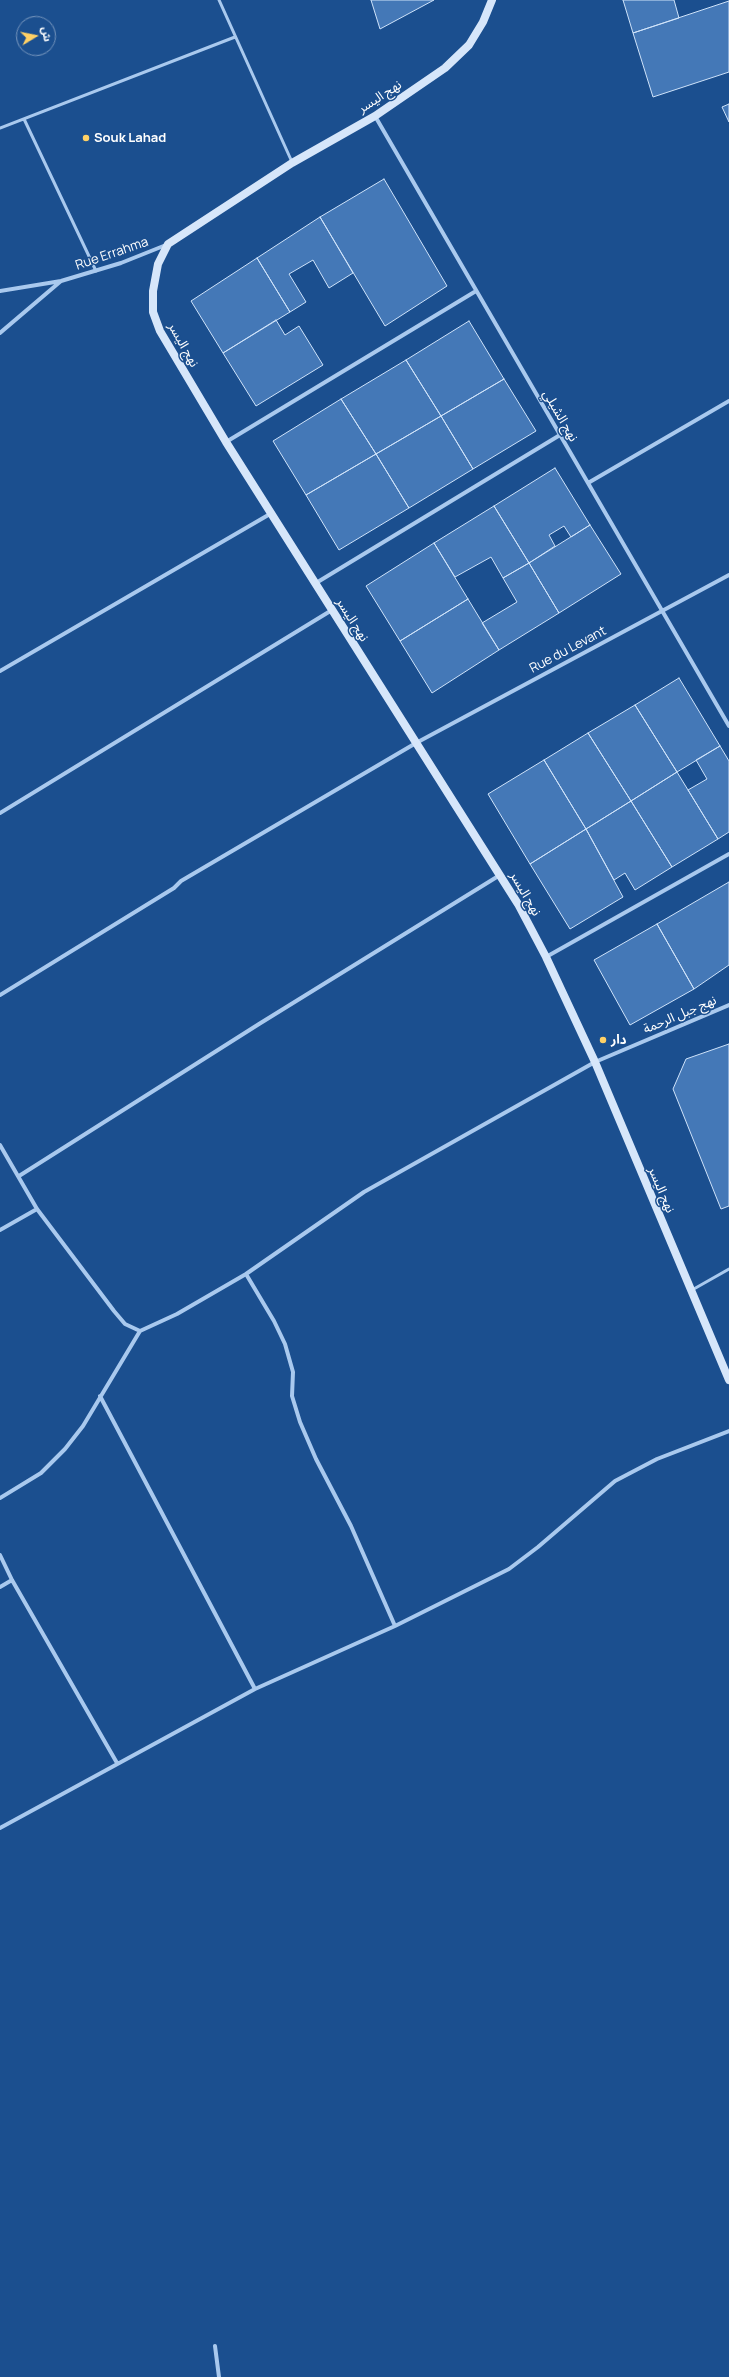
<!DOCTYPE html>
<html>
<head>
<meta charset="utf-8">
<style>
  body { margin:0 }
  #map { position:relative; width:729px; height:2377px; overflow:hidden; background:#1b4f8f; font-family:Manrope,"Noto Sans Arabic",sans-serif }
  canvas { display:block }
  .north { position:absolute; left:16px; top:16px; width:40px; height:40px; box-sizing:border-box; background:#1b4f8f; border:1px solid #7695bc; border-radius:50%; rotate:80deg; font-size:11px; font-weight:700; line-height:16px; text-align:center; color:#fff }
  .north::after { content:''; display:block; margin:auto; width:14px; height:18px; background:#ffd166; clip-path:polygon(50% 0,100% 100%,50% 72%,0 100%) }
</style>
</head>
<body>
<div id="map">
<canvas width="729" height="2377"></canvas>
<div class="north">ش</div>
</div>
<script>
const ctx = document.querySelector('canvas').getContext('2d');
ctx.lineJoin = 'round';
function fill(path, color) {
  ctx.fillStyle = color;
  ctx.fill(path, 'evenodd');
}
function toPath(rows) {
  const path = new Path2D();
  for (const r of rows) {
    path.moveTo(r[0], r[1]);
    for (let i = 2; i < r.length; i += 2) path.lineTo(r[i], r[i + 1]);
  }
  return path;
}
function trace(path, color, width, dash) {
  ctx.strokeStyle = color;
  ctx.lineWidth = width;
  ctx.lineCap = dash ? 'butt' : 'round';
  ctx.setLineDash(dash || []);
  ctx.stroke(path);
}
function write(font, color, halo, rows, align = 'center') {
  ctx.font = font + ' Manrope,"Noto Sans Arabic",sans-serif';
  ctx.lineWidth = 3;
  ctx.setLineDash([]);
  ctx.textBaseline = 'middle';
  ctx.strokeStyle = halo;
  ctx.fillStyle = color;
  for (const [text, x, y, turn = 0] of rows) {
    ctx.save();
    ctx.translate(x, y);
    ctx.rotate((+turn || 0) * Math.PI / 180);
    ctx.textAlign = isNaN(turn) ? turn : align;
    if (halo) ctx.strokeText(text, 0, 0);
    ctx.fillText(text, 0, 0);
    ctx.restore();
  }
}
const building = toPath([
  [371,0,434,0,380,29,371,0],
  [623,0,674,0,679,18,633,33,623,0],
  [729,1,729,72,653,97,633,33,729,1],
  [729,104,729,122,722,107,729,104],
  [384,179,447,286,385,326,320,217,384,179],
  [320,217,353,273,329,288,313,260,289,274,306,302,290,312,257,258,320,217],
  [257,258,290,312,223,353,191,301,257,258],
  [276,320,285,335,299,326,323,365,256,406,223,353,276,320],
  [469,321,504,379,441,416,406,360,469,321],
  [406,360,441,416,376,454,341,399,406,360],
  [504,379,536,431,473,469,441,416,504,379],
  [341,399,376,454,306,495,273,441,341,399],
  [441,416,473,469,409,508,376,454,441,416],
  [376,454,409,508,339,550,306,495,376,454],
  [555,468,590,525,571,537,564,526,549,535,555,546,529,563,494,506,555,468],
  [494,506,529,563,503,578,491,557,455,577,434,543,494,506],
  [590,525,621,574,559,613,529,563,590,525],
  [434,543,468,599,400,641,366,586,434,543],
  [529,563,559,613,499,650,482,623,517,602,503,578,529,563],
  [468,599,499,650,432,693,400,641,468,599],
  [679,678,720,746,677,772,635,705,679,678],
  [635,705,677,772,631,801,588,733,635,705],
  [588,733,631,801,586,829,544,760,588,733],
  [720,746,729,761,729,832,718,839,688,790,707,779,696,760,720,746],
  [544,760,586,829,530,864,488,794,544,760],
  [677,772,718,839,672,867,631,801,677,772],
  [631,801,672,867,635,890,625,873,614,880,586,829,631,801],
  [586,829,623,897,570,929,530,864,586,829],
  [729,882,729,965,694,989,657,924,729,882],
  [657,924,694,989,630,1025,594,960,657,924],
  [729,1044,729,1206,721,1209,673,1089,686,1059,729,1044]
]);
fill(building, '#4478b7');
trace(building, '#cfe3fa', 1);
trace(toPath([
  [219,0,292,162],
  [24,119,96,271],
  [0,128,235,37],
  [692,1290,729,1269]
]), '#a9c9ee', 3);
trace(toPath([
  [375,116,729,726],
  [0,291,61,281,121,263,166,245],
  [0,333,61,281],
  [226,442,476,291],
  [588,483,729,401],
  [316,583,560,435],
  [0,671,270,514],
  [0,813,332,610],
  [546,957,729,854],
  [0,995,174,888,181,881,416,743,729,575],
  [0,1145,37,1209,114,1311,125,1324,140,1331,177,1314,246,1274,364,1192,595,1062,729,1005],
  [19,1176,259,1024,500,875],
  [0,1230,37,1209],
  [246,1274,274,1321,285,1344,293,1372,292,1396,300,1422,316,1459,351,1526,395,1626],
  [100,1396,255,1689],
  [0,1498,41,1473,65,1449,83,1426,140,1331],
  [0,1555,12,1580,117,1763],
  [0,1587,12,1580],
  [0,1828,255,1689,395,1626,509,1569,538,1547,615,1481,657,1459,729,1431],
  [215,2346,219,2377]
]), '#a9c9ee', 4);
trace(toPath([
  [492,0,483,22,469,45,445,68,375,116,292,163,168,244,158,264,153,291,153,312,160,331,226,442,518,904,546,957,595,1062,729,1380]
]), '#d6e6fa', 8);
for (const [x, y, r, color] of [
  [86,138,4,"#ffd166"],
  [603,1040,4,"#ffd166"]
]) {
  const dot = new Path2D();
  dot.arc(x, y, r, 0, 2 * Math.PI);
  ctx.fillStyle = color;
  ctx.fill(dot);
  trace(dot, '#1b4f8f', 1.5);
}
write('13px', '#fff', '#1b4f8f', [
  ["نهج اليسر",380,97,-33],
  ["Rue Errahma",112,254,-19],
  ["نهج اليسر",183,345,61],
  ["نهج الشيلي",560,416,60],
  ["نهج اليسر",352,620,58],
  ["Rue du Levant",568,650,-28],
  ["نهج اليسر",525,894,60],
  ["نهج جبل الرحمة",680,1015,-23],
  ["نهج اليسر",661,1190,67]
]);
write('bold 13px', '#fff', '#1b4f8f', [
  ["Souk Lahad",94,138],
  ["دار",611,1040]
], 'left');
</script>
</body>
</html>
